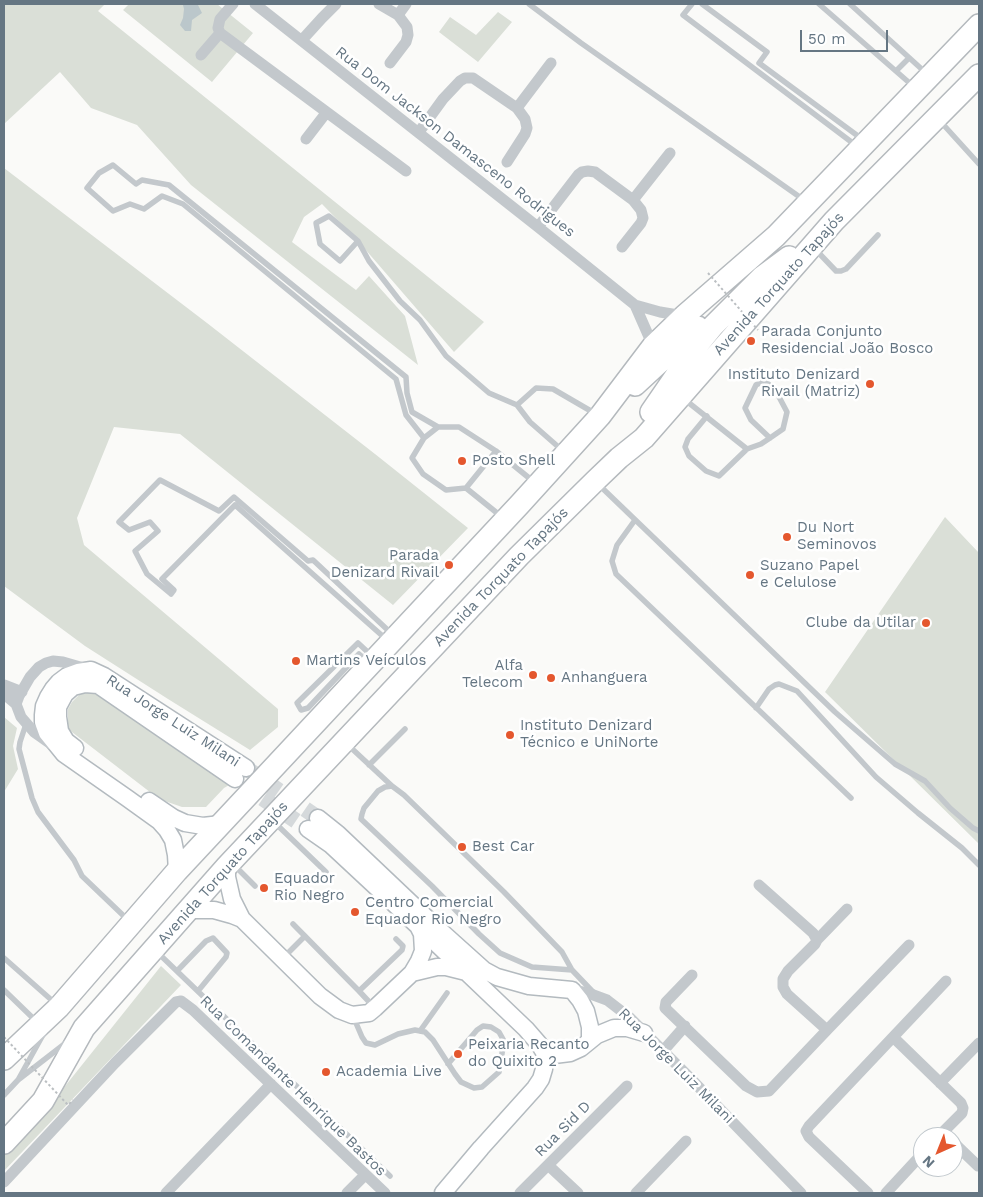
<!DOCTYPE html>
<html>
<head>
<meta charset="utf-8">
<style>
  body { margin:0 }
  #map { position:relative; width:983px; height:1197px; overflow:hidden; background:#fafaf8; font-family:"Work Sans",sans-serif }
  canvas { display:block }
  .frame { position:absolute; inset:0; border:5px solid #657683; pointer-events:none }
  .north { position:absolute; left:913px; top:1127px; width:50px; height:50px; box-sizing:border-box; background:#fff; border:1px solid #c1c8cd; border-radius:50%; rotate:224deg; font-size:14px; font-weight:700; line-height:20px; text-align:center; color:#657683 }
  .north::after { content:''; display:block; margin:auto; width:18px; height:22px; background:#e4572e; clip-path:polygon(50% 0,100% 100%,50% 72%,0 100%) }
  .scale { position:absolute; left:800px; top:30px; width:88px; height:22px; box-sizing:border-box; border:2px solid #657683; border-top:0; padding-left:6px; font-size:15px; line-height:18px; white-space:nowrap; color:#657683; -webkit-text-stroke:4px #fff; paint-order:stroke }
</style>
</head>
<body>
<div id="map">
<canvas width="983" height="1197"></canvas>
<div class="frame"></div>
<div class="north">N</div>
<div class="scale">50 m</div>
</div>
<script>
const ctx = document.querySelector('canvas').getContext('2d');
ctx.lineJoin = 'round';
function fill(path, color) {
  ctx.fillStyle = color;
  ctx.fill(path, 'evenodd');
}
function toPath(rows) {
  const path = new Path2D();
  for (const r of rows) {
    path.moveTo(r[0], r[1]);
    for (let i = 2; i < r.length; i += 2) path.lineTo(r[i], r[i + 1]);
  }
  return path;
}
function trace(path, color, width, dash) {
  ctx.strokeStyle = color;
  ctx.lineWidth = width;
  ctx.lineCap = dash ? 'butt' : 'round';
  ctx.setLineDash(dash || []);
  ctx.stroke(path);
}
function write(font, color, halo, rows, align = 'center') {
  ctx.font = font + ' "Work Sans",sans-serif';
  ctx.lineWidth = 5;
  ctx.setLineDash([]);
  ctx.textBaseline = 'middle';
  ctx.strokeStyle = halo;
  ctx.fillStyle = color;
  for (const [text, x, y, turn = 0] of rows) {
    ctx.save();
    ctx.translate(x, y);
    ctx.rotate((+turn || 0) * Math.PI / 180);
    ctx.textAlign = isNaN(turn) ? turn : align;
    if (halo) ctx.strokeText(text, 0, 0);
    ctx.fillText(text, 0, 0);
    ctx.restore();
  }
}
fill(toPath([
  [4,4,105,4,98,11,484,322,454,352,358,241,322,204,304,217,292,242,356,290,369,276,405,316,418,365,191,185,137,125,91,108,60,72,4,124],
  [129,4,217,4,253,33,212,82,123,10],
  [498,12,512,22,478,62,439,32,450,17,476,35],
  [4,168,207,323,375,454,468,528,393,605,180,434,114,427,77,518,84,545,278,709,278,727,250,750,168,699,85,646,4,586],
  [945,517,979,553,979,844,825,692],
  [91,691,107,699,231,784,224,788,206,807,182,807,159,799,68,729,68,709,72,702,80,694],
  [4,717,17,728,13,746,18,769,4,792],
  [161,966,181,985,4,1171,4,1154,46,1110]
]), '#dadfd7');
fill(toPath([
  [179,4,195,4,198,5,202,13,192,20,191,31,185,31,180,25,183,18,184,9,183,5]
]), '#bbc7cb');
trace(toPath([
  [246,768,318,818],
  [243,785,308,829]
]), '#d5d9db', 16, [16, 8]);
const secondary = toPath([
  [75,748,66,741,60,731,58,717,58,707,65,694,73,687,85,684,98,685,235,779],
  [149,801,174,818,185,823,203,826,221,824],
  [318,818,338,834,435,926,484,970,497,977,529,986,572,990,580,1000,586,1011,590,1027,590,1039],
  [308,829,331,845,418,926,526,1029,539,1044,544,1052,545,1060,544,1069,541,1079,535,1088,481,1148,443,1193],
  [227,866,227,877,232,899,242,919,320,996,339,1010,352,1015,369,1013,375,1008,412,973,419,961,423,951,422,934,418,926],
  [177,871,176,855,173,840,167,830,159,821,127,798,64,754,47,733,43,722,43,715,44,706,48,697,53,689,59,682,67,676,78,672,91,670,104,676,246,768],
  [189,910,214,910,232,915,242,919],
  [412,973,437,967,446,967,466,972],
  [544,1052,554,1055,570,1053,581,1048,597,1035,614,1028,627,1028,644,1033]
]);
const highway = toPath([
  [635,385,698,327],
  [651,412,695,348,713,326,762,277,789,257],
  [4,1059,59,1007,177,871,520,504,600,416,653,346,684,316,776,236,979,25],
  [4,1143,43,1101,84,1028,227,866,519,556,595,481,619,458,644,438,834,221,979,75]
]);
trace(secondary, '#b3babf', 19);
trace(highway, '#b4b9bd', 24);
trace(toPath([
  [529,4,581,43,804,200],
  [692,4,683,15,858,147],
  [702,4,767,52,759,63,862,139],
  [819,4,913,86],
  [850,4,926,73],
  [896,71,909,58],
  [940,121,979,164],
  [358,241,340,261,320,244,316,223,329,216,358,241,369,261,400,301,420,320,446,356,489,393,517,405,536,388,553,389,596,414],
  [815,249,836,271,841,271,846,269,878,235],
  [684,399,747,449],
  [517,405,530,422,563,451],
  [707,416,688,439,685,447,689,456,706,471,719,476,747,449,761,444,770,438,783,429,787,412,778,395,765,380,756,385,745,408,751,420,770,438],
  [424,438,406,415,396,379,183,204,162,196,144,209,130,204,113,211,87,188,99,173,113,165,136,184,142,180,169,185,406,377,407,393,412,412,438,427],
  [598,484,835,712,895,764,925,781,950,808,973,828,979,831],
  [466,488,446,490,423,474,412,458,424,438,438,427,459,427,496,451],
  [502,517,466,488,496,451,534,482],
  [635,520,617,545,612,561,616,574,851,798],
  [387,640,235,505,162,579,174,590,171,594,147,574,135,551,158,531,150,522,129,530,119,522,160,480,219,511,234,497,308,561,313,560,392,634],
  [368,662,359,654,308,708,301,710,297,703,358,643,372,656],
  [756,708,769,689,775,685,779,684,797,691,876,777,918,813,962,848,979,865],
  [26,724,20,742,19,749,32,798,38,812,74,860,82,876,128,920],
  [348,745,392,786],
  [369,765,405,729],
  [274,822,326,872],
  [234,865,255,886],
  [293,924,359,991,402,950,403,946,396,939],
  [157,952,390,1176],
  [284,957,305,936],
  [4,958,56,1004],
  [572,970,532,967,500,953,479,934,432,886,361,819,362,814,364,808,378,791,385,787,392,786,404,795,504,892,562,952,572,970,594,993],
  [177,971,206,941,213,938,227,953,226,957,198,991],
  [4,990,37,1022],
  [359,991,373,1006],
  [353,1016,362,1037,366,1043,375,1045,398,1034,415,1030,425,1032,433,1040,455,1074,461,1082,474,1088,482,1087,499,1072,504,1041,499,1032,491,1027,483,1026,477,1030,448,1064],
  [420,1031,447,993],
  [18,1080,44,1033],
  [4,1095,18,1080,67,1042]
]), '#c3c8cc', 5.5);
trace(toPath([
  [233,4,220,19,218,28,220,33,406,171],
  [255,4,538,227,635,305,660,312,684,316],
  [379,4,398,15,407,27,408,35,406,42,390,63],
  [398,15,406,4],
  [302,40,322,18,336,4],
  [201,55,220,33],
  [517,108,551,63],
  [419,132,443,99,460,81,465,78,473,78,517,108,525,119,527,128,525,134,507,162],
  [306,139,326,113],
  [633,200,670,153],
  [538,227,578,175,582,172,588,171,595,172,633,200,641,210,643,218,641,223,622,247],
  [635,305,653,346],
  [4,685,22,692],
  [4,694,16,704],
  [51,744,34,732,21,717,16,704,19,696,30,677,39,667,46,663,53,661,63,662,87,669],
  [759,885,813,933,817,940,815,944,788,971,783,979,783,987,787,994,827,1030,909,945],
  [817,940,847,909],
  [692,975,666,1002,665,1008,746,1086,757,1092,769,1091,827,1030],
  [572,990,588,993,607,1000,629,1017,691,1079,801,1193],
  [893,1037,961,1103,963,1108,962,1113,938,1137],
  [663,1051,685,1026],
  [940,1083,979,1043],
  [953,1142,978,1166],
  [548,1165,578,1193],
  [4,1182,115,1063,176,1002,181,1001,193,1010,385,1193],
  [166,1193,271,1084],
  [347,1193,365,1175],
  [520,1193,627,1086],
  [636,1193,686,1141],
  [868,1193,809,1137,806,1131,809,1126,946,981],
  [886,1193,923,1153]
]), '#c3c8cc', 11);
trace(secondary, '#fff', 16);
trace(highway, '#fff', 21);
trace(toPath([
  [708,273,758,330],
  [4,1037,68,1105,73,1100]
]), '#bbbfc2', 2, [2.5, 2.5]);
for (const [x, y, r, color] of [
  [751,341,5,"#e4572e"],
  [870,384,5,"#e4572e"],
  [462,461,5,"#e4572e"],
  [787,537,5,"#e4572e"],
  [449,565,5,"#e4572e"],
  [750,575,5,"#e4572e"],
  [926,623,5,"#e4572e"],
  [296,661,5,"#e4572e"],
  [533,675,5,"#e4572e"],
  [551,678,5,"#e4572e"],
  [510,735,5,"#e4572e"],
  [462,847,5,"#e4572e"],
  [264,888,5,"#e4572e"],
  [355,912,5,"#e4572e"],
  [458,1054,5,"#e4572e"],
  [326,1072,5,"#e4572e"]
]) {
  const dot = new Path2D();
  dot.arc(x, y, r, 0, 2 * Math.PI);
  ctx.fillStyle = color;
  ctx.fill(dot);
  trace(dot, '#fff', 2);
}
write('15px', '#657683', '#fff', [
  ["Rua Dom Jackson Damasceno Rodrigues",455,142,38],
  ["Avenida Torquato Tapajós",779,284,-48],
  ["Avenida Torquato Tapajós",501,577,-46],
  ["Rua Jorge Luiz Milani",173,721,33],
  ["Avenida Torquato Tapajós",223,873,-48],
  ["Rua Jorge Luiz Milani",676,1066,45],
  ["Rua Comandante Henrique Bastos",293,1086,44],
  ["Rua Sid D",563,1129,-45]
]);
write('15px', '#657683', '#fff', [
  ["Parada Conjunto",761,332],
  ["Residencial João Bosco",761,349],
  ["Instituto Denizard",860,375,"right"],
  ["Rivail (Matriz)",860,392,"right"],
  ["Posto Shell",472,461],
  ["Du Nort",797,528],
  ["Seminovos",797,545],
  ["Parada",439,556,"right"],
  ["Denizard Rivail",439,573,"right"],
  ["Suzano Papel",760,566],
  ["e Celulose",760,583],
  ["Clube da Utilar",916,623,"right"],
  ["Martins Veículos",306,661],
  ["Alfa",523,666,"right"],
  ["Telecom",523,683,"right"],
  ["Anhanguera",561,678],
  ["Instituto Denizard",520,726],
  ["Técnico e UniNorte",520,743],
  ["Best Car",472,847],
  ["Equador",274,879],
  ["Rio Negro",274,896],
  ["Centro Comercial",365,903],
  ["Equador Rio Negro",365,920],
  ["Peixaria Recanto",468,1045],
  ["do Quixito 2",468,1062],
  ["Academia Live",336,1072]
], 'left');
</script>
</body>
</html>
